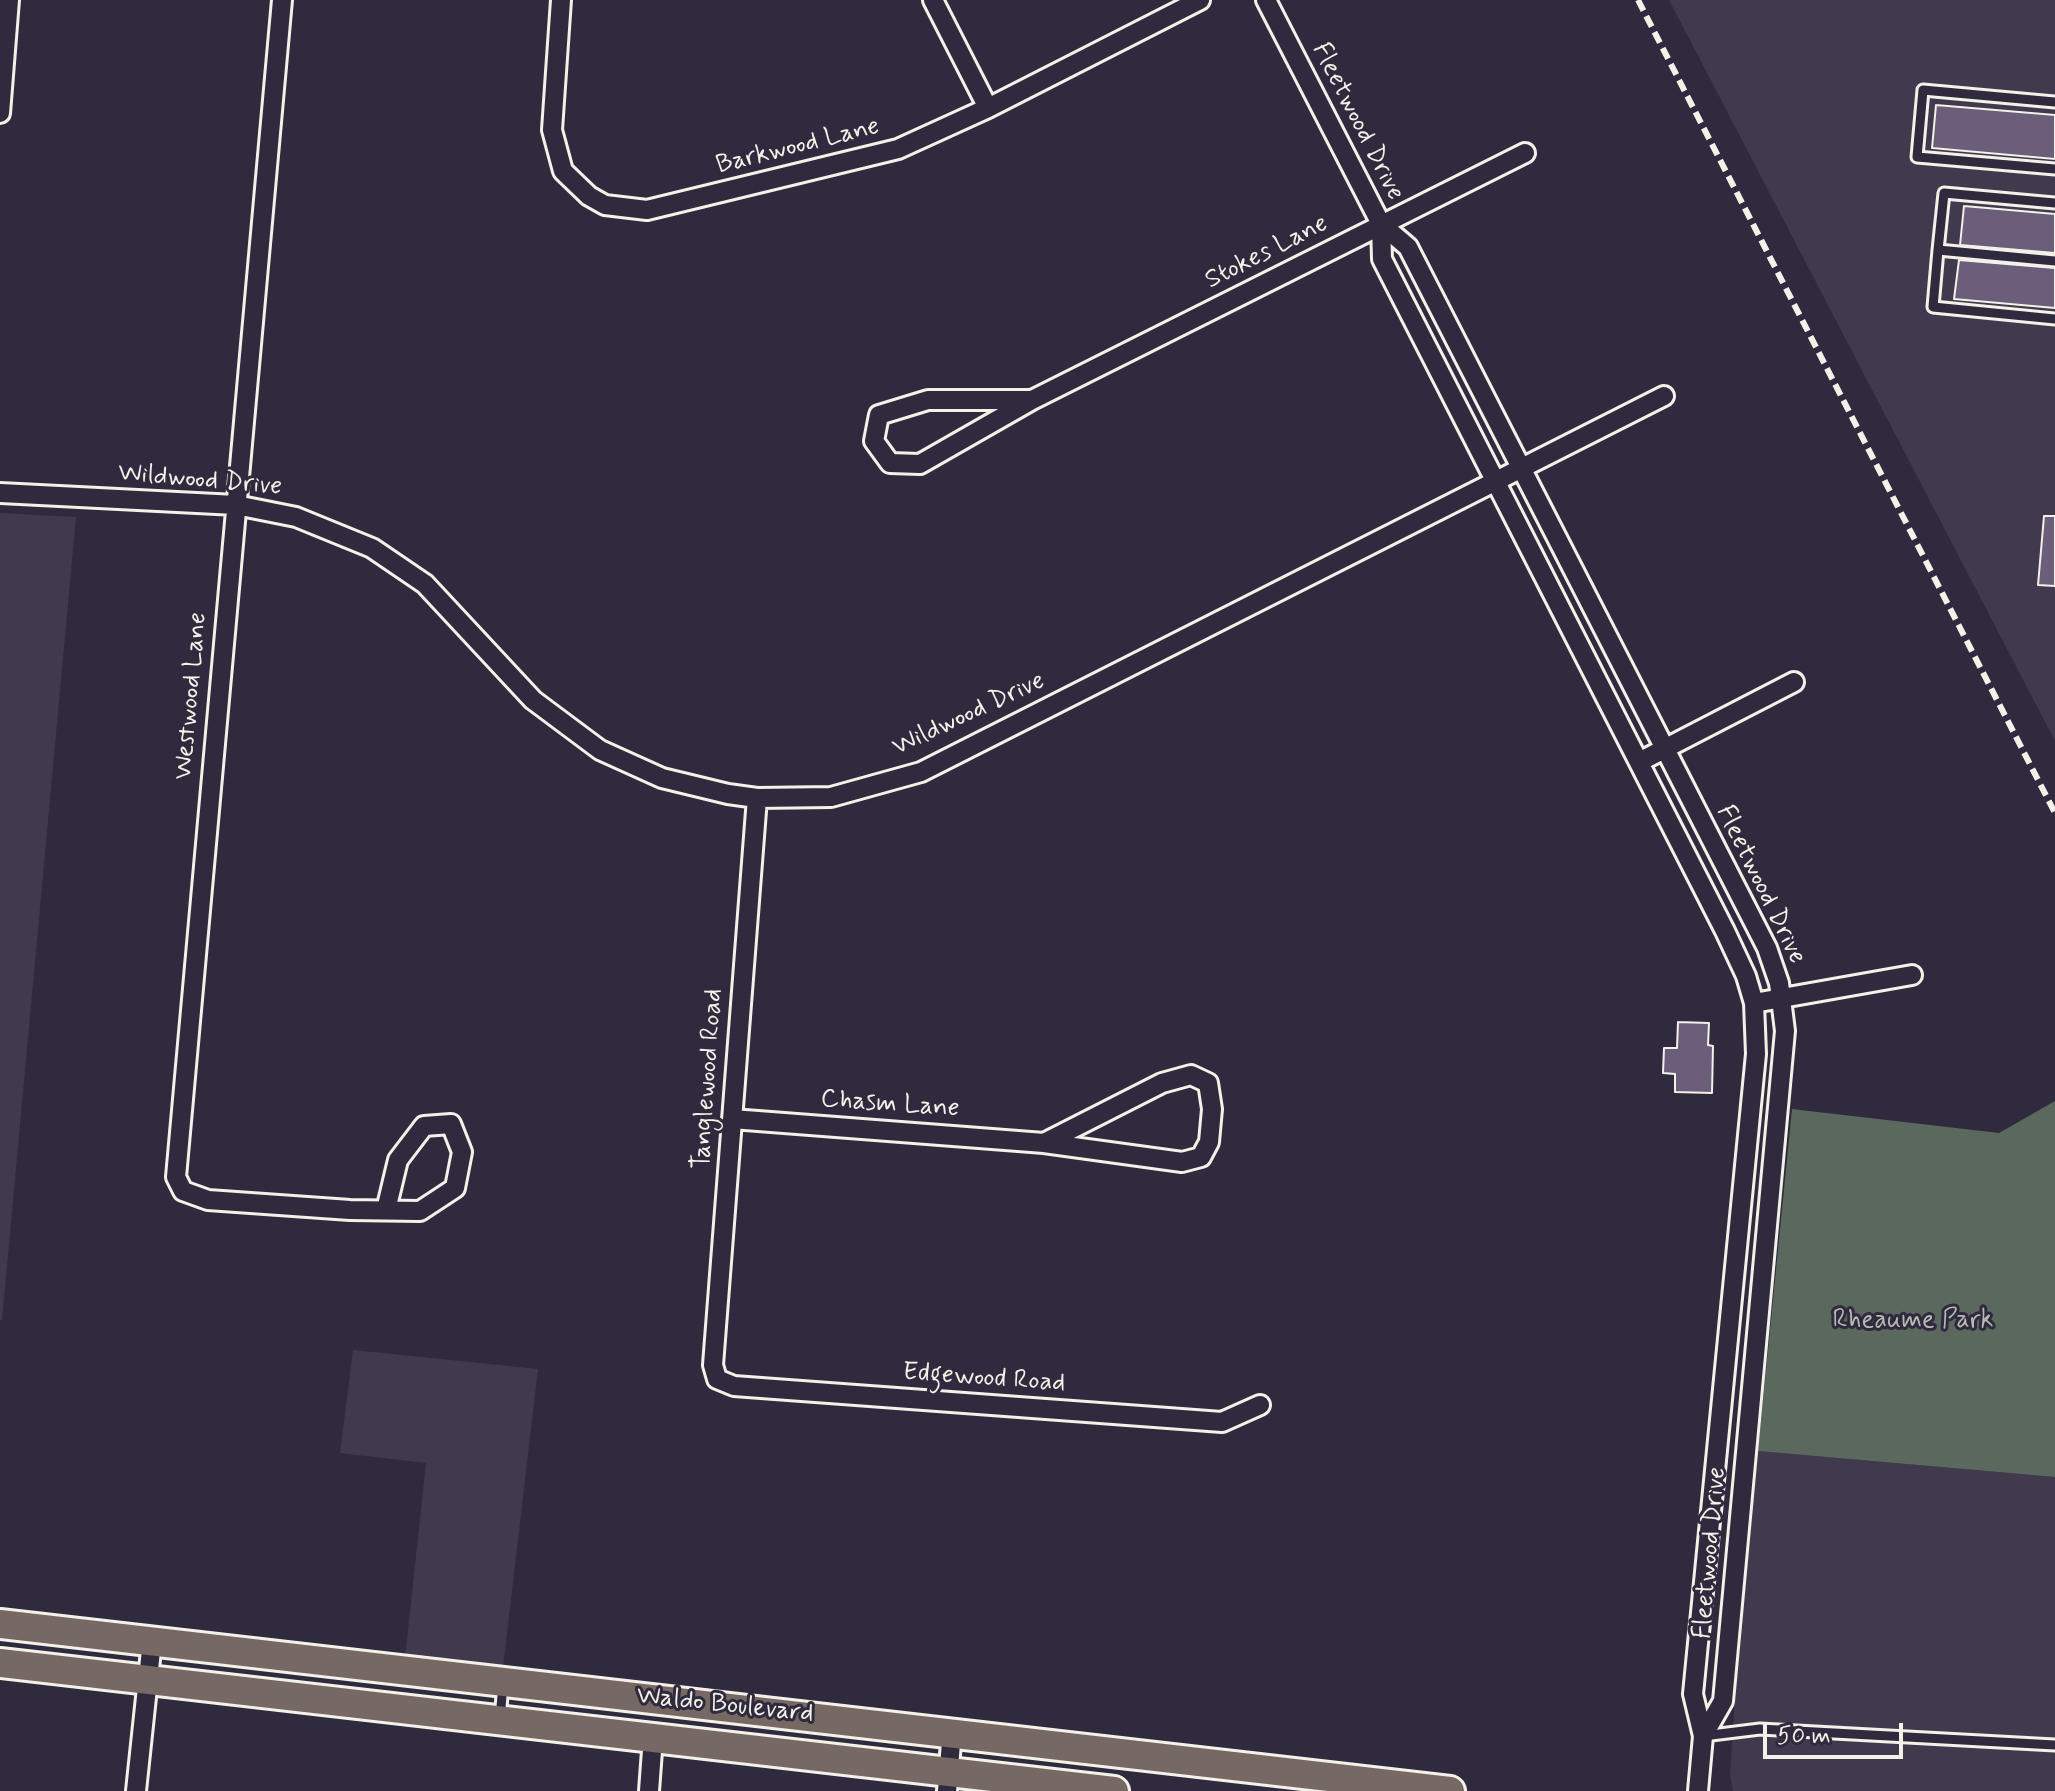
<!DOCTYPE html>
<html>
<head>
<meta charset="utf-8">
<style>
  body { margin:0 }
  #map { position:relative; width:2055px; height:1791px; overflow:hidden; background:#2f2a3d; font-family:Mynerve,sans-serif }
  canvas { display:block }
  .scale { position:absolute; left:1763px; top:1723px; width:140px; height:36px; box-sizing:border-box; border:4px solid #f4f1e8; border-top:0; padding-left:10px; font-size:24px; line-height:28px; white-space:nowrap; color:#f4f1e8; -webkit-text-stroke:6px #2f2a3d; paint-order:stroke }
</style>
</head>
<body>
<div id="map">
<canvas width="2055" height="1791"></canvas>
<div class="scale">50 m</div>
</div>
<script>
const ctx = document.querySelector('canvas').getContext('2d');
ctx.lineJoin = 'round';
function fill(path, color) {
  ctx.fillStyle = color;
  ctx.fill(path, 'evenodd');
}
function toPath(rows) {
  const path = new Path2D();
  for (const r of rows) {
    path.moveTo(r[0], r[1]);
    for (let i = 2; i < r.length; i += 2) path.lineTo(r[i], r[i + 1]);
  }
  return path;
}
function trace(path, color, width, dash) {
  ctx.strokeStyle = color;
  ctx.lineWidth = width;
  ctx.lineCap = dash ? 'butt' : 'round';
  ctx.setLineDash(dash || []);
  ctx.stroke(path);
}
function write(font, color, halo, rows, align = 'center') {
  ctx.font = font + ' Mynerve,sans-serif';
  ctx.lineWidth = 6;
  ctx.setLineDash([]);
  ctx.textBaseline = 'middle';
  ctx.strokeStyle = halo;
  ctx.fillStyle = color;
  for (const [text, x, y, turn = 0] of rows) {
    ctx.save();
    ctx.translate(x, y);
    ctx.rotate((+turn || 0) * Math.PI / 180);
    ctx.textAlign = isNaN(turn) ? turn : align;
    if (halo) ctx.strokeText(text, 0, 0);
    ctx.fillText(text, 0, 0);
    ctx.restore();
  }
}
fill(toPath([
  [1669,0,2055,0,2055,741],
  [0,513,76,517,2,1320,0,1320],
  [353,1350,538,1369,503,1668,405,1658,426,1463,340,1453],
  [1758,1451,2055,1477,2055,1791,1733,1791,1730,1775,1736,1682]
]), '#413a4f');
fill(toPath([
  [2055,1101,2055,1477,1758,1451,1792,1109,1999,1133]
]), '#5a685e');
const building = toPath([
  [1936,105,2055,115,2055,159,1932,148,1936,105],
  [1964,206,2055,214,2055,253,1960,245,1964,206],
  [1959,260,2055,268,2055,308,1954,299,1959,260],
  [2044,516,2055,516,2055,586,2038,585,2044,516],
  [1678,1022,1709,1023,1708,1045,1713,1046,1712,1093,1675,1092,1675,1074,1663,1073,1664,1048,1677,1048,1678,1022]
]);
fill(building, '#6b5e7a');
trace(building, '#f4f1e8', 2);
const service = toPath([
  [2055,102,1923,90,1917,157,2055,169],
  [2055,203,1944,193,1938,250,2055,261],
  [1938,250,1933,307,2055,319],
  [500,1718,503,1685],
  [1703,1736,1760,1729,2055,1745]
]);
const minor = toPath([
  [282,0,176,1177,183,1191,208,1200,350,1210,420,1211,455,1188,462,1152,451,1124,424,1126,398,1160,386,1210],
  [561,0,552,130,563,171,589,196,605,205,647,210,898,149,988,108,1200,0],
  [933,0,988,108],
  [1266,0,1381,224,1408,247,1767,948,1779,983,1785,1031,1723,1701,1703,1736],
  [0,113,9,0],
  [1381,224,1382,259,1725,931,1746,976,1754,1003,1756,1054,1693,1694,1703,1736,1698,1791],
  [1032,400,928,400,879,415,874,441,890,463,920,464,1032,400,1525,153],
  [0,493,236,505,296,517,372,548,425,584,533,700,600,750,662,778,728,794,757,798,831,797,921,772,1664,396],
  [1639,762,1794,682],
  [757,798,713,1365,717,1379,734,1386,1222,1422,1260,1405],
  [1754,1003,1912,975],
  [732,1119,1044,1143,1182,1162,1201,1157,1209,1142,1212,1109,1208,1083,1191,1075,1162,1083,1044,1143],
  [136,1791,152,1641],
  [649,1791,653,1737],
  [947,1791,952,1731]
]);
const primary = toPath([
  [0,1624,1450,1791],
  [0,1663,1114,1791]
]);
trace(service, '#f4f1e8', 15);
trace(minor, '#f4f1e8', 24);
trace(primary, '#f4f1e8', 34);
trace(service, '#2f2a3d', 9);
trace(minor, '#2f2a3d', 18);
trace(primary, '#766964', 28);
trace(toPath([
  [1638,0,2055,813]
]), '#f4f1e8', 6, [12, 6]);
write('26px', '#f4f1e8', '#2f2a3d', [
  ["Fleetwood Drive",1357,122,63],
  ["Barkwood Lane",798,147,-14],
  ["Stokes Lane",1267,253,-27],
  ["Wildwood Drive",200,481,5],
  ["Westwood Lane",192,696,-85],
  ["Wildwood Drive",969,715,-25],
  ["Fleetwood Drive",1760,885,64],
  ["Tanglewood Road",709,1079,-86],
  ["Chasm Lane",890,1105,4],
  ["Edgewood Road",984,1379,4],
  ["Fleetwood Drive",1711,1553,-85],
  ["Waldo Boulevard",725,1706,6]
]);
write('26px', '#b6bab1', '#2f2a3d', [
  ["Rheaume Park",1913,1322]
]);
</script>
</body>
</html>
